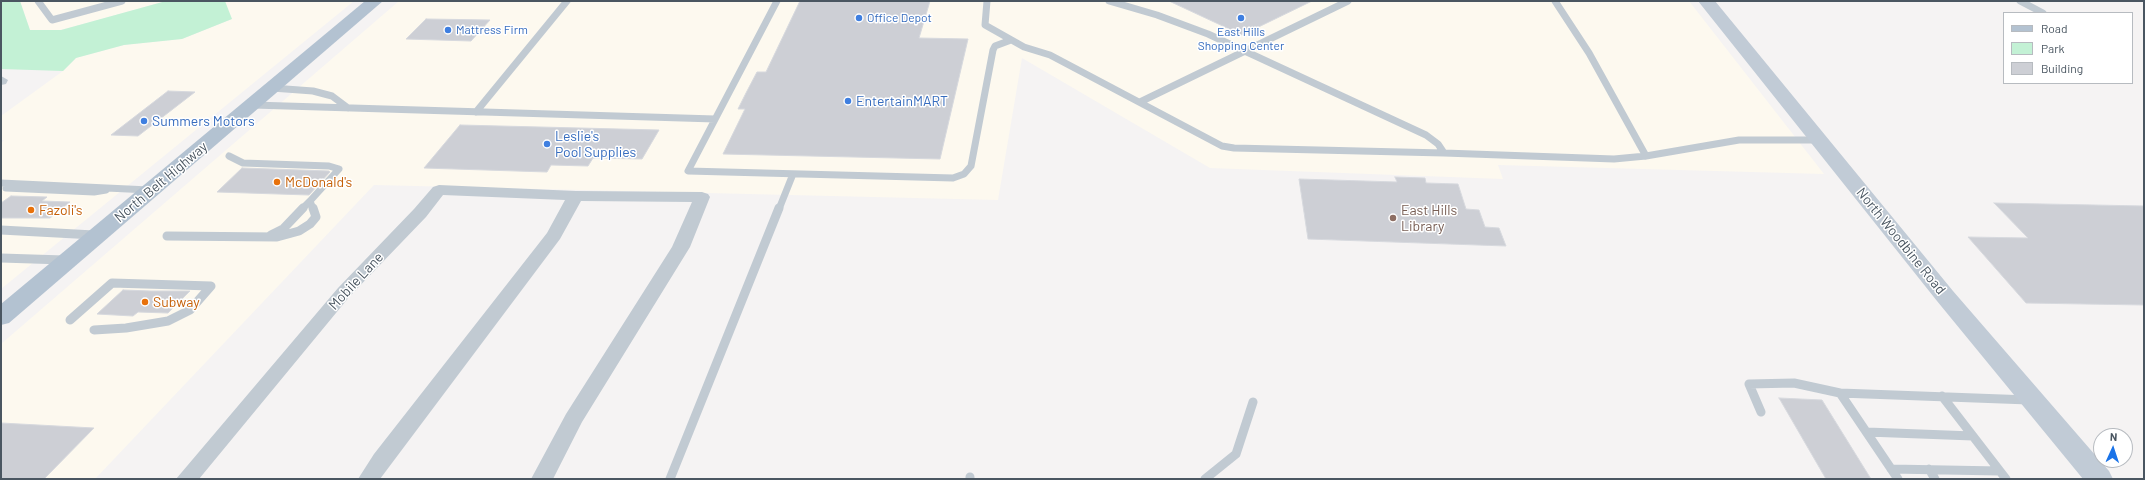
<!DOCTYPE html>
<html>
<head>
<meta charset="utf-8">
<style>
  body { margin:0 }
  #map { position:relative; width:2145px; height:480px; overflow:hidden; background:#f5f3f3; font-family:Barlow,sans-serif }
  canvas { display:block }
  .frame { position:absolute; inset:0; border:2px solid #4a5661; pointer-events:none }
  .legend { position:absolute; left:2003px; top:12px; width:130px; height:72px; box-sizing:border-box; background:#fff; border:1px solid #b7bbc0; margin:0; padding:5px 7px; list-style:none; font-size:12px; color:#4a5661 }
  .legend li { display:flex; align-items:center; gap:8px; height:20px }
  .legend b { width:20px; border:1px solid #b7bbc0 }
  .north { position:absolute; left:2093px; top:428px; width:40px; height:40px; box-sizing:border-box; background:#fff; border:1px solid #b7bbc0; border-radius:50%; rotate:3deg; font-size:11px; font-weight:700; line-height:16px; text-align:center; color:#4a5661 }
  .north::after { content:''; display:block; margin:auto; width:14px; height:18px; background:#1a73e8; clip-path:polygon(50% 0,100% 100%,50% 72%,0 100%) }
</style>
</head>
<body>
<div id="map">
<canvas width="2145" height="480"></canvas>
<div class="frame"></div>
<ul class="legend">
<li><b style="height:5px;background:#b3c2d1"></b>Road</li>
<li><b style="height:11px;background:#c3f1d5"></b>Park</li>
<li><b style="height:11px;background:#cdcfd5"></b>Building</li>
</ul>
<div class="north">N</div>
</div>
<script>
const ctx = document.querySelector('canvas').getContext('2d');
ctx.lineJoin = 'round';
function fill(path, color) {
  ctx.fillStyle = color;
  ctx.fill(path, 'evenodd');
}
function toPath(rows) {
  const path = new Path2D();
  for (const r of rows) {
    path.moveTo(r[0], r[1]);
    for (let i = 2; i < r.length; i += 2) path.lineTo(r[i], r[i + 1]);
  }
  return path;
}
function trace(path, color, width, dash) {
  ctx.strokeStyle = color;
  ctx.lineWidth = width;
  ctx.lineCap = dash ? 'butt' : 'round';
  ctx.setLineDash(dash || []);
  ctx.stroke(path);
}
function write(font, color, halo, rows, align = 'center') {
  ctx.font = font + ' Barlow,sans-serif';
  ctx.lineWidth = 3;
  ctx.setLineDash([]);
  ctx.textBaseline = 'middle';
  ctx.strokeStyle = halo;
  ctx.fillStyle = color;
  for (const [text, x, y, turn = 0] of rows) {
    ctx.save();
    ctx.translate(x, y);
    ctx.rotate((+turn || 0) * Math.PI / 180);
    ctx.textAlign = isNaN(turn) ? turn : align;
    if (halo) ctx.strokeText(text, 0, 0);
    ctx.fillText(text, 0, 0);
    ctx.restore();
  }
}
fill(toPath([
  [20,1,166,1,61,30,30,30],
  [224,1,354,1,1,289,1,143,4,140,1,140,1,116,63,71,76,58,124,45,182,39,232,19],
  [399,1,1689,1,1824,174,1498,165,1503,179,1210,168,1022,58,998,200,374,185,95,479,1,479,1,344]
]), '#fdf9ef');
fill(toPath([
  [1,1,20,1,30,30,61,30,166,1,225,1,232,19,182,39,124,45,76,58,63,71,1,69]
]), '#c3f1d5');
const building = toPath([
  [800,1,930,1,919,38,968,39,940,159,723,154,745,109,738,109,746,93,757,72,766,72,800,1],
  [1169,1,1312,1,1242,35,1169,1],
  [426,19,490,20,471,41,406,39,426,19],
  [168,91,195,92,138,136,111,135,168,91],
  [460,125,659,130,642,159,593,158,588,166,551,165,547,172,424,168,460,125],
  [242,168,329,171,330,172,309,195,217,192,242,168],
  [1395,177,1425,178,1426,183,1458,184,1466,209,1479,210,1485,227,1499,228,1506,246,1308,239,1299,179,1397,182,1395,177],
  [11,196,47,197,42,201,70,202,50,218,1,218,1,203,11,196],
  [1994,203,2144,206,2144,305,2026,303,1968,237,2028,238,1994,203],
  [123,290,151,291,190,291,168,313,138,312,133,316,97,314,123,290],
  [1779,398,1822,400,1871,479,1826,479,1779,398],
  [1,423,94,428,44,479,1,479,1,423]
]);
fill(building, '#cdcfd5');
trace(building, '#d7d9de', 1);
trace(toPath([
  [38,1,52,20,122,1],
  [777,1,688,171,953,178,964,174,971,166,993,50,995,46,1011,40],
  [987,1,985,25,1024,47,1050,55,1222,146,1234,148,1444,153],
  [1109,1,1157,15,1208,34,1426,135,1438,144,1444,153,1614,159,1646,156,1739,140,1818,140],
  [1555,1,1589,53,1646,156],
  [2020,1,2043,13],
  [272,88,313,91,332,96,348,108],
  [1140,102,1348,1],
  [253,105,715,119],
  [476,112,567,1],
  [229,156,243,163,329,166,339,169,310,201,313,209],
  [1,183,149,190],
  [6,188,94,192,106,190],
  [302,209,310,201],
  [779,209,793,174]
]), '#c1cad2', 7);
trace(toPath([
  [1,230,94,235],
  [271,235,283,229,303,208],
  [167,236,277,237,299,231,310,224,316,217,313,208],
  [1,258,64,260],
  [70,320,112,283,211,286,190,310,168,321,126,328,94,330],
  [1942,396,2006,479],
  [1761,412,1749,384,1794,383,1840,393],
  [1867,432,1973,436],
  [1891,469,2000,471],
  [1929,469,1935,479],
  [970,477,970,479],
  [670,479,779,208],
  [1205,479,1236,454,1253,402],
  [1898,479,1840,393,2029,400]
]), '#c1cad2', 9);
fill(toPath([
  [1,76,8,80,6,84,1,85,1,76],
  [439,185,576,191,702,192,708,194,710,197,690,247,582,422,553,479,531,479,566,414,672,247,692,202,581,201,560,239,380,479,358,479,374,454,547,233,565,200,443,195,426,217,350,296,199,479,176,479,338,288,414,209,433,187,439,185]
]), '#c1cad2');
fill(toPath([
  [1698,1,1715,1,1953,291,2109,471,2113,479,2083,479,1937,301,1698,1]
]), '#c1cbd6');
fill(toPath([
  [365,1,383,1,9,323,1,325,1,304,365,1]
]), '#b3c2d1');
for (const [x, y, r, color] of [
  [859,18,4,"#3f7fe0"],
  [1241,18,4,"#3f7fe0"],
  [448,30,4,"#3f7fe0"],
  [848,101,4,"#3f7fe0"],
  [144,121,4,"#3f7fe0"],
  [547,144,4,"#3f7fe0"],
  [277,182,4,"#e8710a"],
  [31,210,4,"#e8710a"],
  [1393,218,4,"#8d6e63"],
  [145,302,4,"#e8710a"]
]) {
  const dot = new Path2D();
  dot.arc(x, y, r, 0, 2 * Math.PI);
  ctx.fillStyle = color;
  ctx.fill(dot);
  trace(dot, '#fff', 1.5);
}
write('12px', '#366cbe', '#fff', [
  ["Office Depot",867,18],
  ["Mattress Firm",456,30],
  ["East Hills",1241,32,"center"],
  ["Shopping Center",1241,46,"center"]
], 'left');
write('14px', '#366cbe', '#fff', [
  ["EntertainMART",856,101],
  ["Summers Motors",152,121],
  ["Leslie's",555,136],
  ["Pool Supplies",555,152]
], 'left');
write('14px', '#4a5661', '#fff', [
  ["North Belt Highway",161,182,-40],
  ["North Woodbine Road",1901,241,51],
  ["Mobile Lane",356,281,-47]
]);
write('14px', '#c56008', '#fff', [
  ["McDonald's",285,182],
  ["Fazoli's",39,210],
  ["Subway",153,302]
], 'left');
write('14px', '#785e54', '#fff', [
  ["East Hills",1401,210],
  ["Library",1401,226]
], 'left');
</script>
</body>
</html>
